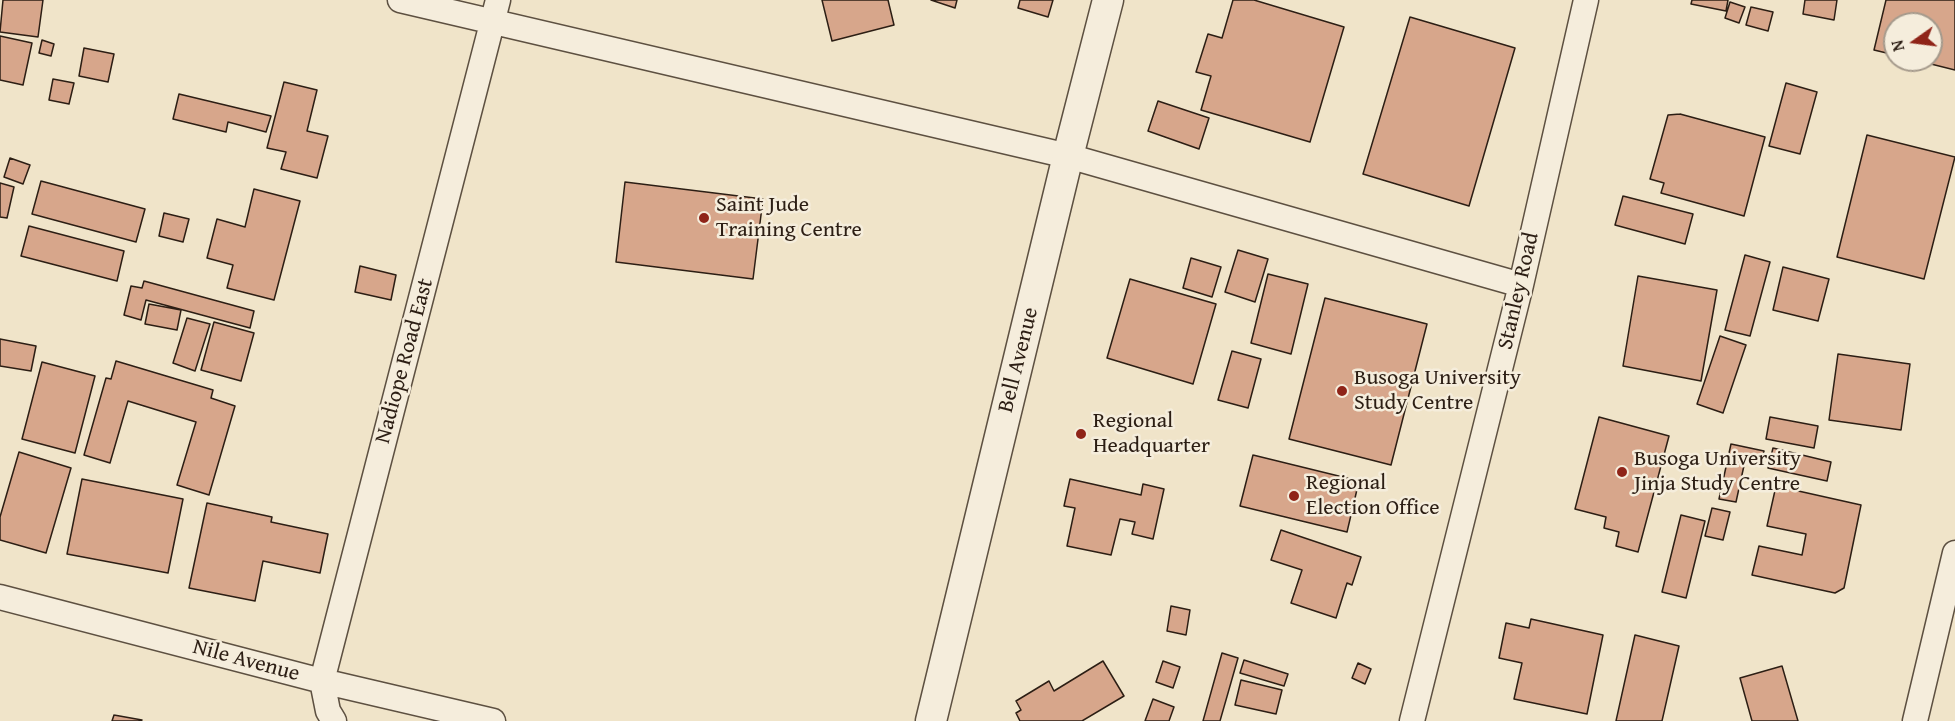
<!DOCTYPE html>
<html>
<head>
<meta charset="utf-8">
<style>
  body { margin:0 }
  #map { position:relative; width:1955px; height:721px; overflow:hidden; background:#f0e4c9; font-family:"Gentium Book Plus",serif }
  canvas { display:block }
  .north { position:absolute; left:1883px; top:12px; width:60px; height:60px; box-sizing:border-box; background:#f5eddc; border:2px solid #a59a8c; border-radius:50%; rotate:256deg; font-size:16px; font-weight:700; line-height:24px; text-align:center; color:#2c1e14 }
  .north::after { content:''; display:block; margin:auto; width:21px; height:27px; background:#8f2418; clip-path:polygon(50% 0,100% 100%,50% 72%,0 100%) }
</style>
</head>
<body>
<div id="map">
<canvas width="1955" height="721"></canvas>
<div class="north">N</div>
</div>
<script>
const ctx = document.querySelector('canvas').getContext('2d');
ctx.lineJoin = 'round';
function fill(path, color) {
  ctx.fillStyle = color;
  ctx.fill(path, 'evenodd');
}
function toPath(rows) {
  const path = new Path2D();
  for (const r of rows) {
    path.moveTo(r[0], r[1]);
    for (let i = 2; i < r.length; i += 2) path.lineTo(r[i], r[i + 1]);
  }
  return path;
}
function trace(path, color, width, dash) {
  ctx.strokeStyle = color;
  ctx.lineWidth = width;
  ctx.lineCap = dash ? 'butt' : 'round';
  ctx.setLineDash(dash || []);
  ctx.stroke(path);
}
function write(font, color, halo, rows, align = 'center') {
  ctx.font = font + ' "Gentium Book Plus",serif';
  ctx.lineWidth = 5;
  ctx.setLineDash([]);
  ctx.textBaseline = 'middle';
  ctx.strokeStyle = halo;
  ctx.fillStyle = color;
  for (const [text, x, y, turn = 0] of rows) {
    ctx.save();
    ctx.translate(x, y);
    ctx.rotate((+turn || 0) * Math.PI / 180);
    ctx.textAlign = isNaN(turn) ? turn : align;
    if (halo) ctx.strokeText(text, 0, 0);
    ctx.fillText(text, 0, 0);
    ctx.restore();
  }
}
const building = toPath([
  [3,0,43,0,38,37,0,32,3,0],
  [822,0,888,0,894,25,832,41,822,0],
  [931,0,957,0,955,8,931,0],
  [1020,0,1053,0,1048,17,1018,8,1020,0],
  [1233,0,1254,0,1344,27,1310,142,1201,110,1211,76,1196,72,1208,34,1222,38,1233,0],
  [1692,0,1728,0,1726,11,1691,4,1692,0],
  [1805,0,1837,0,1834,20,1803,14,1805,0],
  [1886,0,1955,0,1955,70,1915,60,1931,60,1931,24,1895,24,1895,55,1874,50,1886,0],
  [1730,2,1745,7,1739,23,1725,18,1730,2],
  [1751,7,1773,12,1768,31,1746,25,1751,7],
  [1410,17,1515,48,1469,206,1363,174,1410,17],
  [0,36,32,43,23,85,0,80,0,36],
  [42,40,54,44,51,56,39,53,42,40],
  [84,48,114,54,108,82,79,76,84,48],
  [53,79,74,83,69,104,49,100,53,79],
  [284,82,317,90,307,131,328,136,317,178,281,169,286,152,267,148,284,82],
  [1786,83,1817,92,1800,154,1769,146,1786,83],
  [179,94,271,116,266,132,228,122,226,132,173,119,179,94],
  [1158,101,1209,118,1199,149,1148,131,1158,101],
  [1680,114,1765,137,1744,216,1661,193,1664,183,1650,179,1668,115,1680,114],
  [1867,135,1955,157,1924,279,1837,257,1867,135],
  [10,158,30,165,23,184,4,177,10,158],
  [41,181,145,209,136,242,32,214,41,181],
  [625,182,763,199,753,279,616,262,625,182],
  [0,183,14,187,7,218,0,217,0,183],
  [254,189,300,201,274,300,227,288,233,265,207,258,217,219,245,227,254,189],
  [1623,196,1693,214,1685,244,1615,225,1623,196],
  [164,213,189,219,183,242,159,236,164,213],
  [29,226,124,251,117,281,21,256,29,226],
  [1238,250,1268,259,1255,302,1225,292,1238,250],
  [1745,255,1770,262,1750,336,1725,330,1745,255],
  [1191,258,1221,267,1212,297,1183,288,1191,258],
  [360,266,396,275,391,300,355,292,360,266],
  [1783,267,1829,279,1818,321,1773,310,1783,267],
  [1268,274,1308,284,1291,354,1251,343,1268,274],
  [1638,276,1717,290,1701,381,1623,366,1638,276],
  [1130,279,1216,304,1193,384,1107,358,1130,279],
  [144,281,254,311,250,328,146,300,141,320,124,315,131,286,142,288,144,281],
  [1325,298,1427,324,1391,465,1289,439,1325,298],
  [149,304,181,310,177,330,145,324,149,304],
  [187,318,210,324,195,371,173,363,187,318],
  [214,322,254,333,241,381,201,370,214,322],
  [1720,336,1746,345,1723,413,1697,404,1720,336],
  [0,339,36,346,31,371,0,366,0,339],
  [1232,351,1261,359,1248,408,1218,400,1232,351],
  [1838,354,1910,364,1901,430,1829,420,1838,354],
  [116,361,213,390,211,398,235,406,209,495,177,485,196,422,128,401,110,463,84,455,106,378,111,379,116,361],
  [42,362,95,376,75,453,22,439,42,362],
  [1599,417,1669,436,1638,552,1616,546,1619,532,1604,528,1606,517,1575,509,1599,417],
  [1770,417,1818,426,1814,448,1766,439,1770,417],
  [1731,444,1764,451,1761,465,1745,461,1736,502,1719,499,1731,444],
  [1773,448,1831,462,1827,481,1768,468,1773,448],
  [19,452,71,468,46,553,0,540,0,517,19,452],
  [1253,455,1359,481,1347,532,1240,506,1253,455],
  [82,479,183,499,168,573,67,554,82,479],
  [1070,479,1141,495,1143,484,1164,489,1153,539,1132,534,1135,522,1120,519,1111,555,1067,546,1075,508,1064,506,1070,479],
  [1776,486,1861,505,1844,588,1835,593,1752,575,1759,546,1802,555,1806,534,1767,526,1776,486],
  [207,503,272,517,271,522,328,534,320,573,263,561,255,601,189,588,207,503],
  [1712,508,1730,512,1723,540,1705,536,1712,508],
  [1681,515,1705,521,1686,598,1662,592,1681,515],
  [1281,530,1361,557,1352,585,1347,583,1336,618,1291,603,1302,570,1271,560,1281,530],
  [1171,606,1190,610,1186,635,1167,631,1171,606],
  [1531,619,1603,635,1587,714,1514,699,1522,663,1499,658,1506,623,1529,628,1531,619],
  [1635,635,1679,646,1662,721,1616,721,1635,635],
  [1222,653,1238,658,1220,721,1203,721,1222,653],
  [1244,660,1288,674,1284,686,1240,673,1244,660],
  [1103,661,1124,696,1082,721,1020,721,1016,713,1021,710,1016,701,1049,681,1054,691,1103,661],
  [1163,661,1180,667,1173,688,1156,682,1163,661],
  [1358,663,1371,669,1365,684,1352,678,1358,663],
  [1782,666,1798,721,1752,721,1740,678,1782,666],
  [1241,680,1282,690,1276,714,1235,705,1241,680],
  [1153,699,1174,707,1169,721,1145,721,1153,699],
  [114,715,142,720,141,721,112,721,114,715]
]);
fill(building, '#d7a68b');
trace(building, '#2c1e14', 1.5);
const minor = toPath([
  [400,0,1068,156,1521,285],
  [0,597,322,681,493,721],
  [334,721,328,711,322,681,498,0],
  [1412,721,1521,285,1586,0],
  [1915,721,1955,553]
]);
const tertiary = toPath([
  [931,721,1068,156,1108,0]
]);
trace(minor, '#5d5041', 27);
trace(tertiary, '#5d5041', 33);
trace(minor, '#f5eddc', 24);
trace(tertiary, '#f5eddc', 30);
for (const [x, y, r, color] of [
  [704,218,6,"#8f2418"],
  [1342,391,6,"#8f2418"],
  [1081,434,6,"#8f2418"],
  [1622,472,6,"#8f2418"],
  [1294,496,6,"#8f2418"]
]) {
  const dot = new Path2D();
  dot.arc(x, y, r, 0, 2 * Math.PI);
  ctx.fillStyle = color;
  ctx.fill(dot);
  trace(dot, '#f5eddc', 2);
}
write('22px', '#2c1e14', '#f5eddc', [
  ["Saint Jude",716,205],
  ["Training Centre",716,230],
  ["Busoga University",1354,378],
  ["Study Centre",1354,403],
  ["Regional",1093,421],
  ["Headquarter",1093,446],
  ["Busoga University",1634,459],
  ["Jinja Study Centre",1634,484],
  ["Regional",1306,483],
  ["Election Office",1306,508]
], 'left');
write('22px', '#2c1e14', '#f5eddc', [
  ["Stanley Road",1519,291,-77],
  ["Bell Avenue",1019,360,-76],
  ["Nadiope Road East",405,361,-75],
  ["Nile Avenue",246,661,15]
]);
</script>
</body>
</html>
